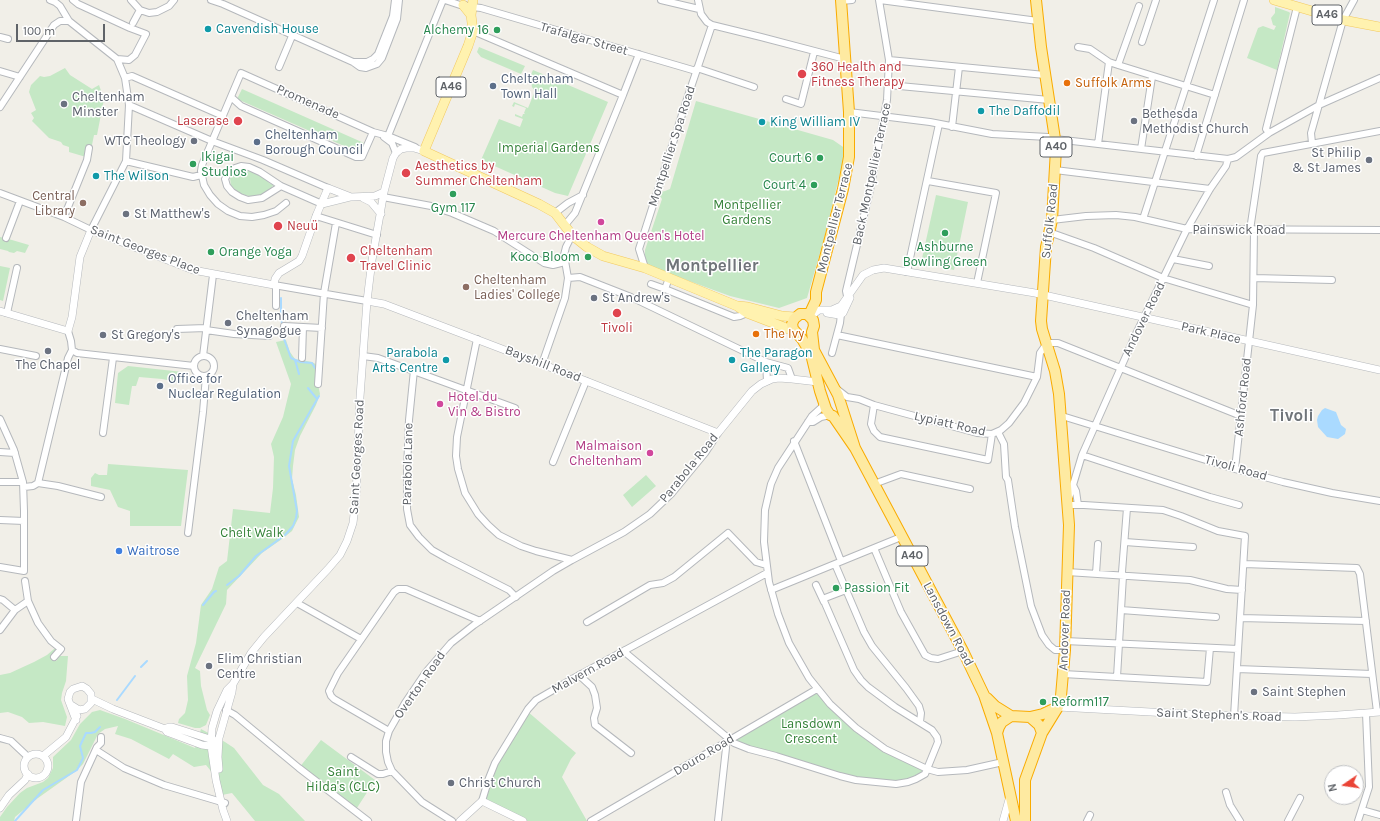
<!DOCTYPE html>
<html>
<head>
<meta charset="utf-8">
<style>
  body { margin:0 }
  #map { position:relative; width:1380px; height:821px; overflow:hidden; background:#f1efe8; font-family:Karla,sans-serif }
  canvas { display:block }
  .north { position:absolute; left:1324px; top:765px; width:40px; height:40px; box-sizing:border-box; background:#fff; border:1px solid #bfc1c3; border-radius:50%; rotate:257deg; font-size:11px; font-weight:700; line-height:16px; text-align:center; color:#5f6368 }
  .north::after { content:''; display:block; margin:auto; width:14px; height:18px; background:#ea4335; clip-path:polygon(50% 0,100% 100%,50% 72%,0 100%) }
  .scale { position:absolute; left:16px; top:24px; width:89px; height:18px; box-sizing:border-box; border:2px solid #5f6368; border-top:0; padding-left:5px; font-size:12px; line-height:14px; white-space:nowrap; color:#5f6368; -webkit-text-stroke:3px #fff; paint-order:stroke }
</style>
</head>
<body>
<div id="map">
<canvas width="1380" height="821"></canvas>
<div class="north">N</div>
<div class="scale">100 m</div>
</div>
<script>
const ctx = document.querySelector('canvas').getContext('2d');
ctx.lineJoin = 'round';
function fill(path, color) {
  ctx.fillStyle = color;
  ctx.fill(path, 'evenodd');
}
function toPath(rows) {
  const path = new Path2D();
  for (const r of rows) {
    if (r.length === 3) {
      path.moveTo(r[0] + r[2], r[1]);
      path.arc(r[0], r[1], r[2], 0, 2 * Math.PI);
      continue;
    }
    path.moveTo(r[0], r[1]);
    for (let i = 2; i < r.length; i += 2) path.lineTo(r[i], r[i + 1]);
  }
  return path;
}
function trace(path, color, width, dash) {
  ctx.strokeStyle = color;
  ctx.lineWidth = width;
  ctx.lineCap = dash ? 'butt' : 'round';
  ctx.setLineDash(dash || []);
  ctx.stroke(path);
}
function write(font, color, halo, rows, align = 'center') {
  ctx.font = font + ' Karla,sans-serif';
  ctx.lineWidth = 3;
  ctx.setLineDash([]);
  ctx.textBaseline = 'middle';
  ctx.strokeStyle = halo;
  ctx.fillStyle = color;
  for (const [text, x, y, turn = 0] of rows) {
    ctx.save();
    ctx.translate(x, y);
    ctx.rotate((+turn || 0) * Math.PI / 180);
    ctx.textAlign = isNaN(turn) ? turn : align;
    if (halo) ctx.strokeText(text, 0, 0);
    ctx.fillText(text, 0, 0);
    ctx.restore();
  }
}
fill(toPath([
  [1275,7,1289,12,1290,13,1277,70,1247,58,1258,28,1263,26,1274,30,1276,26,1273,25,1271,18,1275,13],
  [479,47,525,66,521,74,481,57,477,52],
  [65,68,70,75,92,89,99,85,104,99,97,135,94,135,92,145,86,157,69,152,69,147,63,145,61,142,49,138,32,121,34,118,31,113,36,110,29,92,31,85,40,76,44,77,50,76],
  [533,70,608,102,568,196,555,193,481,160,499,119,520,127,523,119,515,116,515,114,522,117,523,114,525,114,524,113,526,108,515,104,514,107,512,106,514,102,528,108,535,91,532,87,531,81,530,77],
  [242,89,364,143,360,153,237,99],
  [696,101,833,140,846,149,824,239,807,298,779,308,730,296,659,270,651,268,645,260,645,250,662,199,659,195,661,192,665,191,670,189],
  [244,168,255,172,267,180,269,183,274,185,265,193,258,196,249,196,238,193,231,186,230,178,236,171],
  [936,195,968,202,954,270,921,263],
  [0,237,12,240,29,245,25,253,17,251,14,253,9,252,8,251,0,249],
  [0,266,10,268,3,301,0,300],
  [286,340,290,352,295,359,312,362,319,366,318,384,320,394,316,405,300,436,295,450,293,466,292,479,296,495,299,517,292,531,282,539,262,553,227,590,226,604,195,668,200,671,201,686,207,710,210,715,206,725,200,728,195,728,178,723,179,719,185,713,188,700,187,676,196,643,201,605,212,589,219,567,227,561,233,509,270,513,273,488,274,457,271,444,283,417,291,384,276,342],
  [128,366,183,372,182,383,162,379,139,377,136,386,132,386,129,405,115,403,118,373],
  [108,464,188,470,181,526,130,526,130,511,118,507,110,490,91,486,91,478,95,473,99,475,107,475],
  [646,475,656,486,632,507,623,495],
  [54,649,56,649,57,651,52,658,56,661,60,656,68,656,66,681,62,693,61,700,67,717,65,726,43,722,29,723,22,717,8,712,0,713,0,675,10,673,34,662,47,655],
  [817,689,865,736,927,769,908,782,856,780,729,740],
  [100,710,125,719,195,748,201,729,225,742,234,748,263,785,279,794,305,821,255,821,232,793,222,795,219,781,206,765,194,767,173,754,169,759,131,739,115,734,118,726,105,729,98,734,83,764,76,771,38,798,15,817,14,821,0,821,0,817,7,807,20,793,27,788,43,782,48,778,53,768,53,757,71,740,80,724,92,712],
  [527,711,576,753,571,759,562,777,587,821,523,821,482,801,489,778],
  [321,740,375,780,355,811,299,768]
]), '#c5e8c5');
fill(toPath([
  [1325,408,1336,412,1341,425,1346,429,1345,434,1338,439,1327,437,1318,427,1317,420,1318,416,1322,410]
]), '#aadaff');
trace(toPath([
  [281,298,281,316,284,339,291,358,300,362,312,363,315,368],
  [295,360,299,374],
  [308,388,317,399],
  [227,585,239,576,256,556,285,535,293,526,296,518,297,511,289,466,293,441,319,396],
  [203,605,214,592,216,591],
  [141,667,147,661],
  [117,700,135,676],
  [15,821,43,790,77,770,83,758,80,746,86,733,91,733,95,732,100,727]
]), '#aadaff', 2);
const minor = toPath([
  [73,0,78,4,130,28,146,34,135,55,129,60,117,59],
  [131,0,140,10],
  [211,0,223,4,353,62,360,67,366,68,377,64,382,58,397,19,399,0],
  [445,0,460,5,465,5],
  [661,0,699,9],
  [698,0,701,14,707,22,712,25,761,37,845,59],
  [880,0,1038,21],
  [841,1,852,0],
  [472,7,481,8,696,71],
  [133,23,140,10,149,13,157,12,169,6,174,0],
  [473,31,623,95,575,213,565,225],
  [0,37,8,39],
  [1142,42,1156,0],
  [1078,47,1090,49,1109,62,1118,65,1215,95],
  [889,60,1045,75],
  [353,62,367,62,373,59,378,54,393,16,395,0],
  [1118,65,1139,6],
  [279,67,292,36],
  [697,68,754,87],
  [0,71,20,77],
  [125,78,132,76,223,116],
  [889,85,1049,100],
  [623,95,639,54],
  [231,97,241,106,356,157,362,157,373,132],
  [786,99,801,104,814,52],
  [129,105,212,141,263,160,328,188],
  [0,107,54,25,60,21,69,21],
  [849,112,930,122,992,134,1048,137,1055,139,1228,159,1236,157,1269,133,1319,105,1380,78],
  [952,127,959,67],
  [1269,133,1266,129,1297,7],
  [388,136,443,0],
  [384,137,392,143,396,153],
  [1312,143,1311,133,1343,20,1354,0],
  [1098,144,1109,62],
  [1141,149,1152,77],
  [1196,156,1244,0],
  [1228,159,1226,166,1210,189,1187,229,1134,338,1082,455,1067,505,1084,505,1163,510,1181,516,1218,531,1245,536,1234,716],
  [126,161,193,177,201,175],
  [1055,170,1210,189],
  [928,181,996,193,977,283],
  [281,186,262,198,248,200,240,197,232,192,227,186,225,179,228,173,235,168,241,166,249,167,260,172,281,186,322,204],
  [0,193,64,217,91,230,126,161,129,105,125,78,117,59,69,21,60,6,55,2,50,0],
  [383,197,431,206,452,213,494,231,544,263,553,265,565,262],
  [286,203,276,211,264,215,252,217,240,216,228,211,218,204,210,195,204,185,201,171,202,165,241,73,373,132,388,136,415,147],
  [555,213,568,203,583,195],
  [316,216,377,235],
  [64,217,87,160,89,148],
  [1143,219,1214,0],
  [1052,220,1086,216,1116,215,1135,217,1187,229,1380,230],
  [1250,230,1261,156,1263,153,1380,131],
  [1049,232,1094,248,1163,278,1253,305],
  [6,238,20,201],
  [1173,259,1209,266],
  [645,268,639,249,687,99,712,25],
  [907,272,939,124],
  [568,278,580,277,631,297,766,362,788,368,792,379],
  [669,278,665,289,734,317,740,316,747,313],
  [1254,278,1332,280],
  [651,284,665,289],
  [274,285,367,301],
  [849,298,847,296,846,291,870,190,887,100,889,60,879,0],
  [276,306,276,285],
  [7,313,17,268],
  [284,326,322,328],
  [177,329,206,328],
  [206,330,234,334,269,336],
  [68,331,71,341,72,350,77,353,194,366],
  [837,335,1037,377],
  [477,339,457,437,456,456,458,469,465,493,478,514,488,525,499,535,521,546,536,551,572,560,624,532,650,514,672,493,705,453,718,433],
  [0,349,36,356],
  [832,353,840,323,841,314,838,308],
  [203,356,213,275],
  [363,356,378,358,515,408],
  [204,366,10],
  [302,358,303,327],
  [766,362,767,381],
  [542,364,565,298,568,278,564,255,566,247,572,235],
  [414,370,409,420,407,471,407,509,410,525,419,537,432,550,448,559,509,590,516,597],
  [318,384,324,293,336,223],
  [838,390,847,397,859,399,874,405,977,433,992,434,1001,430,1009,423,1024,403,1037,377,1040,353,1047,343,1058,343,1236,414,1241,415],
  [823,402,822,407,812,416,778,468,771,484,765,510,764,542,769,582,778,614,789,643,809,678,830,704,856,728,885,749,927,769,938,772,967,770,1003,762],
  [874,405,871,424,874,431,880,437,988,460,992,434],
  [1062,416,1235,469,1283,482,1332,493,1380,501],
  [0,419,14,450,23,482,24,511,24,571,0,567],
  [808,422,813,422,821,417,830,415],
  [998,432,1004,444,1006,477,1008,480,1015,527,1031,606,1042,635,1049,645,1055,650,1065,650],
  [103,433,113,358],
  [794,441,841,561],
  [0,452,15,453],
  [1082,455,1210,497,1239,505],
  [553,462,586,381],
  [1235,469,1253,305,1254,230],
  [0,482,23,482],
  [38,483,58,486,101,497],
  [874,484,901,474,970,489],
  [1073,485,1076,491,1078,505],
  [24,487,33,486,38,483,68,358,72,350],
  [0,520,24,521],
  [188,533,203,412,206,376],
  [1125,542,1193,547],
  [874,548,901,612,925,655,931,658,938,659,963,651],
  [835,564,864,632,872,646,906,688,919,706,921,713,920,722],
  [1244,564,1357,568,1360,574,1377,712],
  [1067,572,1190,580,1227,589,1242,590],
  [1096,574,1098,544],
  [25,581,28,601,38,623,51,641,61,649,54,657],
  [816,585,824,602],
  [771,590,901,537],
  [0,599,3,600,15,610],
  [297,603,361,639],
  [1121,610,1216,617],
  [1240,618,1366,621],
  [587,622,650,585,663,583,674,577,728,533,756,562,766,565],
  [0,630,15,610,28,601],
  [1065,641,1238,649],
  [625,650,627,654,734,743,749,749,776,756,840,776,856,780,896,784,908,782,916,779,925,774,938,742,937,737,932,730,895,707,868,687,861,680,854,670,824,601,825,598,846,590],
  [1237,669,1372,674],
  [1063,674,1207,682,1210,648],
  [579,675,592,687,595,695,597,708,594,718,595,725,631,753],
  [1117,677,1123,576,1122,572,1127,508],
  [226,710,235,715,299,768,368,821],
  [389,731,334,699,331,696,329,691,338,673,394,592,398,589,406,589,480,621],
  [0,738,11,741,28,757],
  [96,750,124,768,164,785,225,803],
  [351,757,378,774,383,774,392,771],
  [1226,792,1230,805,1240,821],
  [482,801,489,778,495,763,528,709,536,700,574,678,767,573],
  [1362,810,1380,815],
  [76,821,81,782,97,747,101,743,101,737],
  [452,821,422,802,392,771,388,762,386,752,386,741,389,731,405,703,426,672,451,643,474,625,553,571,572,560],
  [591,821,817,689],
  [718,821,726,748,725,742],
  [1087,821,1090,815],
  [1288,821,1300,798],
  [1358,821,1369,787,1366,713]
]);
const tertiary = toPath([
  [363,198,371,202,381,214],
  [322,204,350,197],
  [367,301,384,304,586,381,718,433,752,391,761,384,772,379,779,378,792,379,818,382],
  [0,311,68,331,72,317,80,257,91,230,193,270,274,285,275,279,279,273,299,261,302,256,316,216,328,188,351,197,375,196,384,192],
  [827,313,839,315,843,313,850,298],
  [811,316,819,310,832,310,841,306,863,275,873,270,884,268,1035,293,1380,370],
  [92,699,113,709,165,729,167,732,202,745,218,747],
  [71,705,79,710,85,709,91,703,91,694,87,689,82,686,73,689,70,692,68,699,76,720],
  [1058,707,1206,715,1295,717,1338,715,1380,712],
  [165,729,169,727,172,727,216,741],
  [36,766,12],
  [43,756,66,737,77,716],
  [219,769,218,757,219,738,232,692,233,684],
  [0,808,9,795,25,780,28,774],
  [227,821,223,810,216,780,211,746,212,728,217,711,227,690,233,684,251,653,264,637,328,569,340,555,347,541,353,523,356,497,360,397,367,301,372,260,384,192,393,158,396,153,401,149,406,148,414,148,424,151],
  [460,821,482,801,523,821],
  [1003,821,1010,796]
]);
const primary = toPath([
  [473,0,471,15,473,31,468,46,424,151,539,204,555,213,572,235,587,247,603,256,645,268,737,306,747,313,794,331],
  [1274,0,1343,20,1380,27],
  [463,5,471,15],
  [739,306,748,307,782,316,795,317]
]);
const trunk = toPath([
  [809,315,816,300,816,292,843,189,849,157,849,112,841,0],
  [855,448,838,395,814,350,812,332,814,326,813,320,807,314,800,314,794,319,792,324,793,329,802,339,811,354,820,391,826,409,830,415,833,416,855,448,963,651,984,695,997,733,1016,821],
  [987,698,995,706,1011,716],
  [1030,717,1043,714,1058,707],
  [997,733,999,727,1002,722,1011,716,1030,717,1039,725,1042,733],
  [1025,821,1025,780,1042,733,1058,707,1061,696,1065,650,1069,525,1059,394,1055,371,1042,329,1041,321,1046,247,1052,220,1056,149,1055,139,1041,47,1036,0]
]);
trace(minor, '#b5b8bc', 8);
trace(tertiary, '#b5b8bc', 8);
trace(primary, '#f2c960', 10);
trace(trunk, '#f9ab00', 12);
trace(minor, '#fff', 6);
trace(tertiary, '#fff', 7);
trace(primary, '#fff2af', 9);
trace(trunk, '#feeaa1', 10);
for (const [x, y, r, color] of [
  [208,29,4,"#0f9aa8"],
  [497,30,4,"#2e9e5b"],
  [802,74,5,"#e0444e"],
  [1067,83,4,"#e8710a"],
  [493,86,4,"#5c6f8a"],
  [64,104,4,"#6b7280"],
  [981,111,4,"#0f9aa8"],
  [238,121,5,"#e0444e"],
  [1134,121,4,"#6b7280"],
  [762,122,4,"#0f9aa8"],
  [194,141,4,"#6b7280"],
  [257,142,4,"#5c6f8a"],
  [820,158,4,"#2e9e5b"],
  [1369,160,4,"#6b7280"],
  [193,164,4,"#2e9e5b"],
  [406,173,5,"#e0444e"],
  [96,176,4,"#0f9aa8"],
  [814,185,4,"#2e9e5b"],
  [453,194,4,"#2e9e5b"],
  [83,203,4,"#8d6e63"],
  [126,214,4,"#6b7280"],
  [601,222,4,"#d1479c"],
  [278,226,5,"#e0444e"],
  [945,233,4,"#2e9e5b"],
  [211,252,4,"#2e9e5b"],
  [588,257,4,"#2e9e5b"],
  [351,258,5,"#e0444e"],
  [466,287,4,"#8d6e63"],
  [594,298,4,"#6b7280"],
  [617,313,5,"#e0444e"],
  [228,323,4,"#6b7280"],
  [756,334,4,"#e8710a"],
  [103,335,4,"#6b7280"],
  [48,351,4,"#6b7280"],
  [446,360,4,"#0f9aa8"],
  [732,360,4,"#0f9aa8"],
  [160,386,4,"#5c6f8a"],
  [440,404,4,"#d1479c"],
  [650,453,4,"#d1479c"],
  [119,551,4,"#3f7fe0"],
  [836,588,4,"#2e9e5b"],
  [209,666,4,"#6b7280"],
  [1254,692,4,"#6b7280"],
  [1043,702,4,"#2e9e5b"],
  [451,783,4,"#6b7280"]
]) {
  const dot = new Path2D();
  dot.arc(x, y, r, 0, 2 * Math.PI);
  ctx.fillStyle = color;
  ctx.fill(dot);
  trace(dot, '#fff', 1.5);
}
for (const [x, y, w] of [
  [1327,15,30],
  [451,87,30],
  [1056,147,32],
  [912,556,32]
]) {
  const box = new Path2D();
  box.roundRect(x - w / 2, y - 10, w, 20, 3);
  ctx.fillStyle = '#fff';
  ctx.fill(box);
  trace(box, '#5f6368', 1);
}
write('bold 12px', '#5f6368', null, [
  ["A46",1327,15],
  ["A46",451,87],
  ["A40",1056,147],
  ["A40",912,556]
]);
write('13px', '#0d838f', '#fff', [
  ["Cavendish House",216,29],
  ["The Daffodil",989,111],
  ["King William IV",770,122],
  ["The Wilson",104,176],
  ["Parabola",438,353,"right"],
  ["Arts Centre",438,368,"right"],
  ["The Paragon",740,353],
  ["Gallery",740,368]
], 'left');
write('13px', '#27864d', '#fff', [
  ["Alchemy 16",489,30],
  ["Ikigai",201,157,"left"],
  ["Studios",201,172,"left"],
  ["Court 6",812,158],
  ["Court 4",806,185],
  ["Gym 117",453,208,"center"],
  ["Ashburne",945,247,"center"],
  ["Bowling Green",945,262,"center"],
  ["Orange Yoga",219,252,"left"],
  ["Koco Bloom",580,257],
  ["Passion Fit",844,588,"left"],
  ["Reform117",1051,702,"left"]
], 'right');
write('13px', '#5f6368', '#fff', [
  ["Trafalgar Street",584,39,16],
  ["Promenade",308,102,24],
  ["Montpellier Spa Road",672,146,-72],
  ["Back Montpellier Terrace",872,174,-78],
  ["Montpellier Terrace",835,218,-76],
  ["Suffolk Road",1050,221,-84],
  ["Painswick Road",1239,230],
  ["Saint Georges Place",145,250,21],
  ["Andover Road",1144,319,-64],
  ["Park Place",1211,333,13],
  ["Bayshill Road",543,364,21],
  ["Ashford Road",1243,397,-84],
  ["Lypiatt Road",950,424,13],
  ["Saint Georges Road",357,457,-87],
  ["Parabola Lane",408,464,-89],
  ["Parabola Road",689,468,-51],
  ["Tivoli Road",1236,468,16],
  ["Lansdown Road",948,624,62],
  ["Andover Road",1065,630,-88],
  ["Malvern Road",588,671,-29],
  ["Overton Road",420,685,-55],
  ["Saint Stephen's Road",1219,715,2],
  ["Douro Road",704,755,-31]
]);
write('13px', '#be3a42', '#fff', [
  ["360 Health and",811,67],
  ["Fitness Therapy",811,82],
  ["Laserase",229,121,"right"],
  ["Aesthetics by",415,166],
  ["Summer Cheltenham",415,181],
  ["Neuü",287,226],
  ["Cheltenham",360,251],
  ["Travel Clinic",360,266],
  ["Tivoli",617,328,"center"]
], 'left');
write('13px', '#4e5e75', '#fff', [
  ["Cheltenham",501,79],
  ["Town Hall",501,94],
  ["Cheltenham",265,135],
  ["Borough Council",265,150],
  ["Office for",168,379],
  ["Nuclear Regulation",168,394]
], 'left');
write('13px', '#c56008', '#fff', [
  ["Suffolk Arms",1075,83],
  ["The Ivy",764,334]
], 'left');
write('13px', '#5b616d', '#fff', [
  ["Cheltenham",72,97],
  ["Minster",72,112],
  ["Bethesda",1142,114],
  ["Methodist Church",1142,129],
  ["WTC Theology",186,141,"right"],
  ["St Philip",1361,153,"right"],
  ["& St James",1361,168,"right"],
  ["St Matthew's",134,214],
  ["St Andrew's",602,298],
  ["Cheltenham",236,316],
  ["Synagogue",236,331],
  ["St Gregory's",111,335],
  ["The Chapel",48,365,"center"],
  ["Elim Christian",217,659],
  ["Centre",217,674],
  ["Saint Stephen",1262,692],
  ["Christ Church",459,783]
], 'left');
write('13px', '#348238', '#fff', [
  ["Imperial Gardens",549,148],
  ["Montpellier",747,205],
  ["Gardens",747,220],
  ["Chelt Walk",252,533],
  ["Lansdown",811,724],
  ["Crescent",811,739],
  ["Saint",343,772],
  ["Hilda's (CLC)",343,787]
]);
write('13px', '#785e54', '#fff', [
  ["Central",75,196],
  ["Library",75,211],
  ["Cheltenham",474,280,"left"],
  ["Ladies' College",474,295,"left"]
], 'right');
write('13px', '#b23c85', '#fff', [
  ["Mercure Cheltenham Queen's Hotel",601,236],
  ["Hotel du",448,397,"left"],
  ["Vin & Bistro",448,412,"left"],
  ["Malmaison",642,446,"right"],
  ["Cheltenham",642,461,"right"]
]);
write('13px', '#366cbe', '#fff', [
  ["Waitrose",127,551]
], 'left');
write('bold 17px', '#70757a', '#fff', [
  ["Montpellier",712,266],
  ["Tivoli",1292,416]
]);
</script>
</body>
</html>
